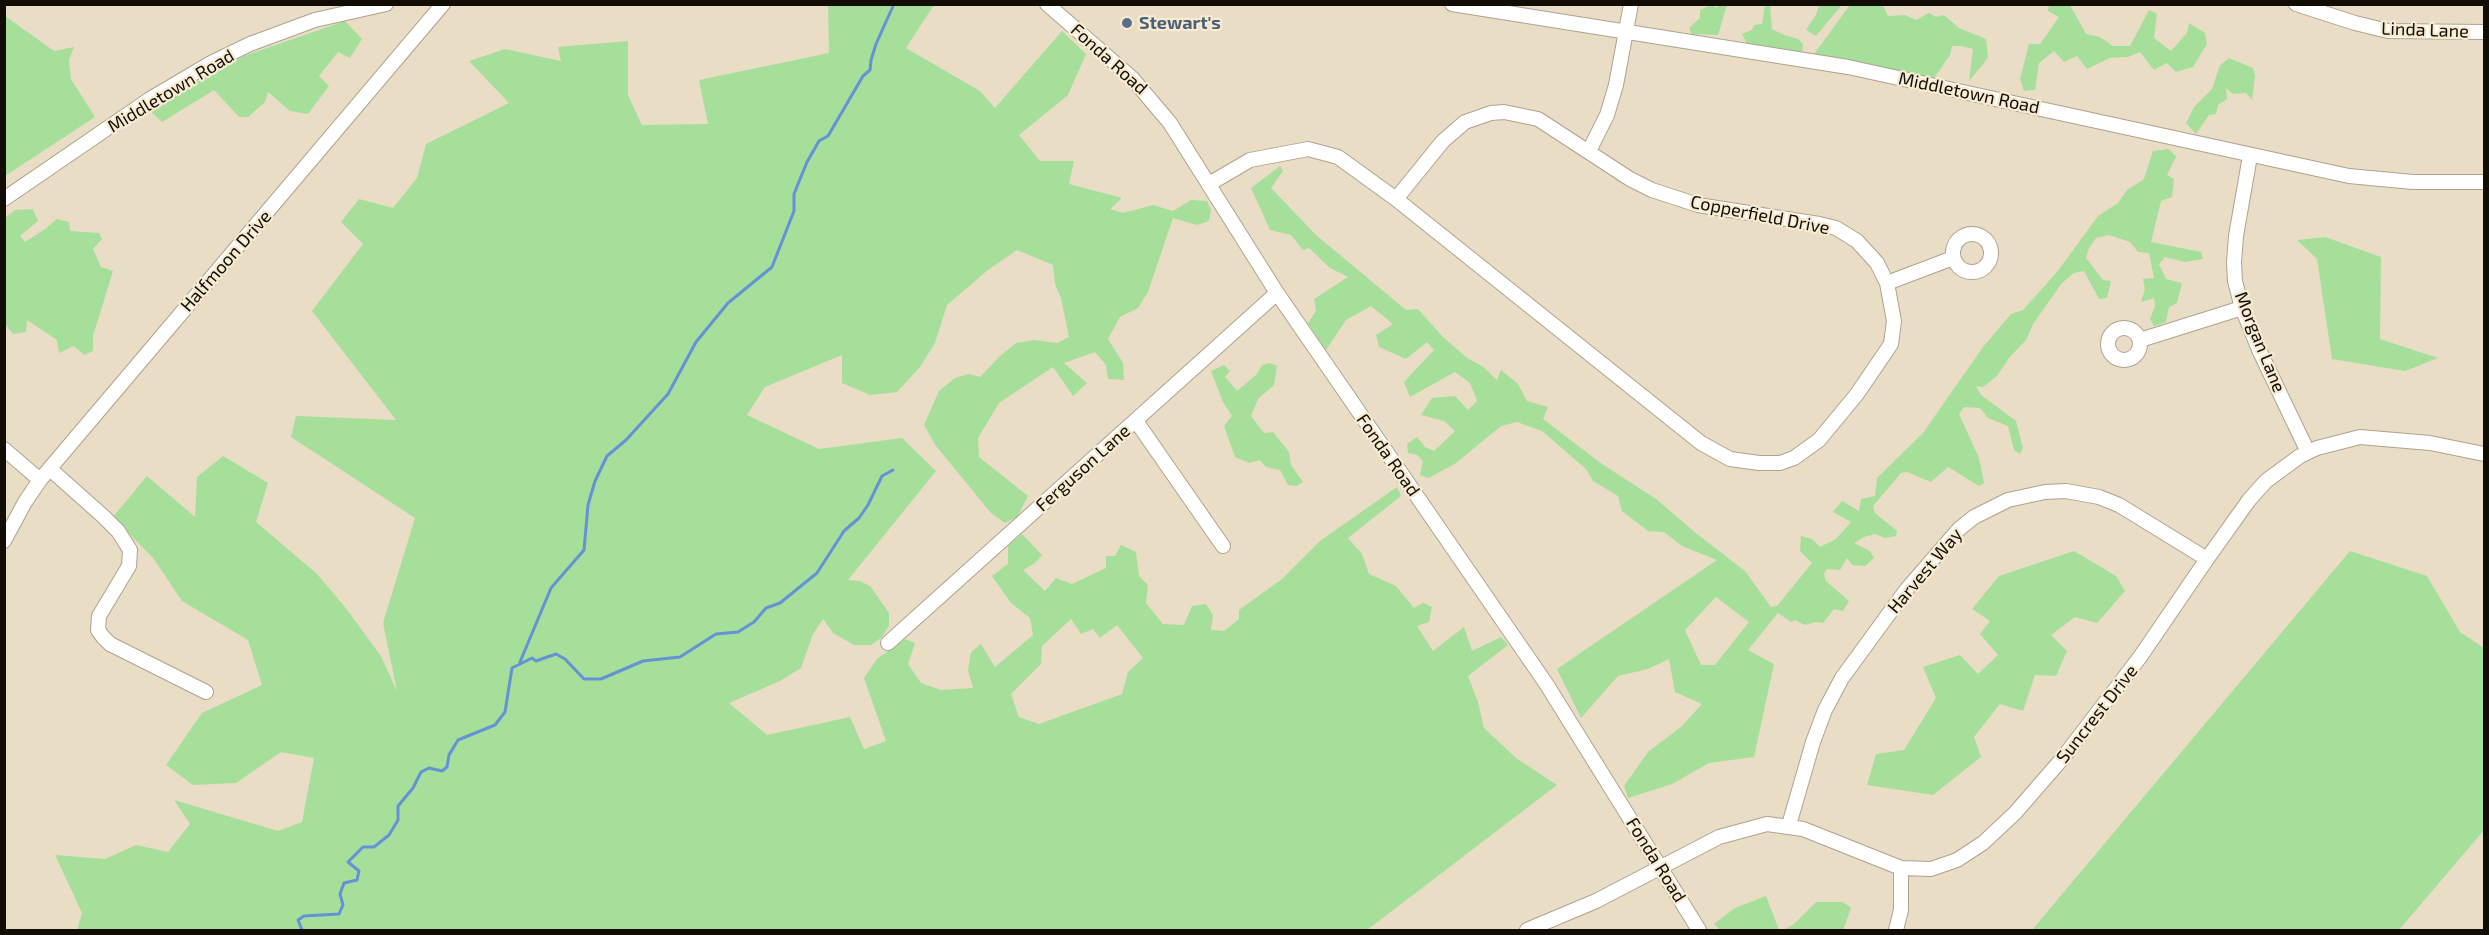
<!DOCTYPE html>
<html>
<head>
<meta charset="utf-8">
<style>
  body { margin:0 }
  #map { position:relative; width:2489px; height:935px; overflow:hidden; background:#e9ddc6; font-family:"Exo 2",sans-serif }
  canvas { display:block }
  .frame { position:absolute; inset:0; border:6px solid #110d05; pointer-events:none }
</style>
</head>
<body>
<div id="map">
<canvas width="2489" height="935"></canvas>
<div class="frame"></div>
</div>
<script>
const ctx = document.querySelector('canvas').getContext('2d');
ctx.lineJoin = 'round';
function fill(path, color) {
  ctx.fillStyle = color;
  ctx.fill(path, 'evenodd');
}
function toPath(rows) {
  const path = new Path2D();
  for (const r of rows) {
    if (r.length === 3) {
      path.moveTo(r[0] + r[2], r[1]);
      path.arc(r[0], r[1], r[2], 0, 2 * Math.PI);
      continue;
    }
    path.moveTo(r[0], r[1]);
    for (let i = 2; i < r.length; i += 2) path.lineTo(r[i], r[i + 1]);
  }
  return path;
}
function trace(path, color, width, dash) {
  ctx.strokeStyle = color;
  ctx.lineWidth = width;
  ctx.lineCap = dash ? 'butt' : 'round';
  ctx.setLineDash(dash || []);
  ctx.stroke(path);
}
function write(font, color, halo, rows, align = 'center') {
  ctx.font = font + ' "Exo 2",sans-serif';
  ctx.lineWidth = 4.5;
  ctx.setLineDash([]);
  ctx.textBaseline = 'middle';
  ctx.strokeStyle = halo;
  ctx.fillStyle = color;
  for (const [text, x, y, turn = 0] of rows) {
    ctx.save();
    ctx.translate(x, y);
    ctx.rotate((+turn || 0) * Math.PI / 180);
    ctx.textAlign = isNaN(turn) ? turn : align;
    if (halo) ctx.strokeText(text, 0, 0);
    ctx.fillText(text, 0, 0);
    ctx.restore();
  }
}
fill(toPath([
  [828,4,934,5,906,48,980,91,995,108,1062,31,1086,54,1068,95,1019,135,1040,161,1074,161,1069,184,1122,198,1110,209,1123,213,1153,205,1173,211,1191,200,1207,201,1211,210,1209,221,1197,225,1173,218,1148,292,1138,308,1120,317,1108,339,1123,363,1124,380,1108,379,1106,365,1095,352,1064,363,1087,383,1073,396,1053,367,999,403,978,438,979,457,1028,496,1017,517,1005,523,991,513,936,446,924,425,939,391,955,378,969,374,980,377,1000,356,1016,343,1034,340,1057,343,1069,337,1061,298,1055,284,1053,265,1017,250,988,270,947,305,935,343,920,367,897,392,870,395,842,383,842,355,765,387,747,415,819,449,902,438,936,471,848,580,860,581,870,586,889,613,889,626,881,638,871,645,854,645,833,633,823,619,813,634,801,668,780,681,729,703,767,735,850,717,864,749,886,741,864,678,877,659,905,639,915,643,908,664,921,683,941,690,973,688,968,670,971,652,981,644,995,667,1033,635,1030,618,1011,603,992,576,1008,564,1008,546,1022,534,1042,555,1035,563,1023,570,1045,591,1056,578,1072,584,1106,568,1106,556,1115,556,1121,545,1136,552,1139,576,1148,585,1146,603,1163,624,1184,625,1192,606,1206,604,1213,615,1211,630,1224,631,1239,619,1239,610,1282,579,1320,541,1397,487,1401,496,1348,538,1362,554,1369,574,1396,586,1414,608,1423,603,1432,607,1429,622,1417,626,1433,651,1464,627,1472,651,1501,637,1508,645,1468,676,1478,702,1484,728,1516,758,1557,785,1367,930,77,930,82,913,55,855,105,859,136,845,168,852,190,824,174,800,278,831,302,822,314,758,281,752,236,783,193,785,166,765,202,713,262,685,248,640,182,601,154,559,113,517,147,476,195,517,197,477,223,456,268,483,256,522,317,574,345,607,381,656,397,691,383,623,415,518,291,437,296,416,396,420,312,311,363,244,341,222,359,199,393,208,417,178,426,144,509,103,469,61,505,49,561,61,558,47,628,41,628,95,642,125,708,124,699,80,829,53],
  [1071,619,1081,634,1093,629,1100,638,1117,625,1143,658,1128,672,1122,694,1039,724,1019,717,1011,694,1041,664,1042,646],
  [1882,4,1888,16,1905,15,1916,20,1929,13,1936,17,1944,15,1959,28,1986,39,1988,58,1969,81,1973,49,1962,46,1952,46,1950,55,1934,78,1814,54,1850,5],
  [1711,5,1717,8,1718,5,1727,5,1718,35,1692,34,1689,28,1700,18,1700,10],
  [1765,5,1770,5,1772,29,1784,35,1798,39,1803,44,1802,53,1747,44,1742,34,1752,30,1754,25,1762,24],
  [1819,5,1842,5,1816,36,1806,30,1816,15],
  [2049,5,2070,5,2086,34,2100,37,2113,46,2130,46,2149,10,2157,14,2154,38,2171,51,2187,33,2189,23,2205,33,2207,44,2193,67,2176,72,2167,63,2154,70,2140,52,2128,57,2110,58,2087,69,2077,56,2064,62,2054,51,2039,63,2035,90,2024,91,2020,79,2029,44,2040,44,2059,17,2048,11],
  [5,16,54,51,74,47,69,60,71,79,95,117,5,176],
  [345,21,362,39,350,58,338,52,319,76,329,86,308,114,290,111,268,92,265,102,248,117,239,117,214,90,162,122,150,111,191,85,244,56],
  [2229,58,2253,68,2255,76,2252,100,2246,93,2233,94,2226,88,2227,99,2218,105,2216,114,2209,115,2196,134,2186,123,2194,107,2212,89,2220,65],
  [2169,149,2176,157,2167,175,2174,179,2172,197,2161,201,2151,242,2201,252,2203,259,2185,262,2165,257,2159,264,2166,279,2182,283,2177,303,2169,307,2166,322,2154,326,2150,319,2155,306,2154,298,2141,302,2145,289,2143,279,2154,278,2149,253,2138,252,2130,242,2109,235,2096,238,2089,248,2086,258,2103,280,2111,281,2107,298,2099,299,2084,271,2074,273,2062,283,2033,324,2026,340,2009,358,1997,376,1983,387,1976,386,1981,395,2016,421,2023,448,2020,454,2014,450,2008,426,1988,418,1980,408,1964,407,1959,414,1979,458,1984,483,1979,486,1948,467,1931,482,1907,472,1901,473,1873,506,1875,513,1897,531,1896,536,1885,538,1875,534,1864,537,1854,543,1870,551,1874,558,1865,566,1852,565,1847,558,1840,570,1827,569,1824,574,1826,581,1849,601,1843,611,1834,609,1823,623,1815,622,1805,625,1795,620,1791,622,1778,613,1748,650,1774,664,1754,757,1709,763,1672,784,1628,798,1624,786,1648,752,1681,727,1702,704,1675,692,1669,659,1648,669,1618,676,1581,718,1557,669,1717,560,1682,546,1664,532,1648,531,1622,511,1618,496,1593,481,1586,469,1542,431,1517,422,1501,426,1456,463,1429,478,1420,475,1423,461,1417,455,1408,453,1407,444,1417,437,1425,447,1434,451,1455,431,1444,421,1421,415,1432,398,1455,396,1468,410,1477,401,1470,383,1455,372,1410,397,1404,382,1434,350,1427,342,1406,359,1379,347,1376,335,1393,324,1371,306,1346,320,1326,350,1308,323,1316,311,1314,299,1348,277,1330,268,1309,248,1303,250,1291,235,1270,230,1251,188,1280,166,1283,171,1271,188,1316,235,1406,310,1418,309,1442,336,1467,358,1482,366,1497,380,1501,370,1518,384,1527,401,1548,407,1543,419,1602,464,1656,499,1697,534,1745,571,1771,607,1777,606,1812,563,1800,551,1801,536,1812,539,1820,547,1836,539,1851,522,1833,512,1842,501,1859,511,1861,499,1875,496,1877,478,1923,433,1983,347,2011,314,2023,310,2057,272,2098,216,2118,203,2127,190,2144,179,2153,151],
  [1716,597,1749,622,1715,665,1701,665,1685,630],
  [33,209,38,221,20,236,25,242,45,229,57,219,69,222,70,231,99,233,102,239,93,249,101,267,113,271,93,336,93,351,84,355,74,346,59,353,57,340,27,320,26,332,13,334,5,324,5,218,15,210],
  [2325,237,2381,257,2380,339,2438,358,2405,371,2332,359,2317,259,2297,240],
  [1270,363,1277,366,1274,385,1258,399,1251,416,1264,433,1273,432,1289,452,1291,465,1303,482,1297,486,1288,485,1280,470,1266,467,1260,460,1249,463,1235,457,1224,426,1232,416,1223,402,1211,371,1224,365,1230,371,1225,377,1237,391,1257,374,1262,365],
  [2074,551,2116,576,2125,591,2097,623,2075,617,2051,635,2067,651,2056,676,2035,675,2023,711,2000,704,1974,737,1981,757,1933,795,1867,785,1876,754,1904,750,1936,698,1923,667,1960,655,1978,674,1998,655,1980,634,1990,621,1972,609,1999,576],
  [2350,551,2427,576,2460,632,2484,648,2484,830,2399,930,2032,930],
  [1766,896,1779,930,1720,930,1714,924,1735,908],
  [1816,902,1843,902,1851,908,1843,930,1783,930,1794,924]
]), '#a6df9a');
trace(toPath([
  [520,662,551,588,584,550,588,505,595,481,607,456,626,440,668,394,696,342,728,303,772,267,794,211,794,194,807,162,819,141,828,136,863,76,870,70,871,60,876,44,894,4],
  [302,930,298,920,304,916,339,914,343,905,340,894,344,883,357,880,359,871,348,862,363,847,374,847,389,835,398,820,398,806,413,788,421,772,429,768,442,771,447,767,449,755,458,740,495,725,505,712,512,668,532,658,536,661,556,654,565,659,584,679,601,679,643,661,680,657,716,634,738,632,754,622,766,608,780,603,817,573,844,531,859,518,868,505,882,476,893,470]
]), '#6492d6', 3);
const minor = toPath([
  [1047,4,1132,78,1170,123,1277,293,1547,685,1699,930],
  [1452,4,1848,67,2349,176,2413,182,2484,182],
  [2296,4,2355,23,2388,31,2484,32],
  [1589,151,1607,115,1616,85,1631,4],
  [2250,156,2236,236,2234,262,2235,281,2242,308,2260,352,2308,452],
  [1209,184,1250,160,1308,149,1338,157,1396,199,1701,443,1730,459,1759,463,1780,463,1794,458,1819,440,1857,394,1891,344,1894,321,1887,283,1877,263,1857,241,1836,228,1819,224,1698,205,1652,190,1630,179,1538,119,1504,112,1491,113,1465,122,1443,141,1396,199],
  [4,199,150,99,211,63,250,44,315,20,386,4],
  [1972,253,19],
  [1887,283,1953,258],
  [2124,344,16],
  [2140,340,2242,308],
  [1136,421,1223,546],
  [4,449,40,480],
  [50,469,104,517,118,531,130,550,129,566,99,616,98,630,103,637,110,644,206,692],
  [4,541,25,502,40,480,443,4],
  [888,643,1277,293],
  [1789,825,1813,742,1825,710,1842,678,1907,589,1959,529,1974,517,2008,500,2045,492,2066,491,2099,497,2119,505,2207,559],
  [1527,930,1596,901,1719,837,1767,824,1803,829,1901,868,1931,869,1957,860,1983,843,2015,813,2062,759,2140,657,2207,559,2249,500,2266,481,2300,456,2317,448,2360,437,2430,443,2484,454],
  [1896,930,1901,910,1901,868]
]);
trace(minor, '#aea38c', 16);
trace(minor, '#fff', 14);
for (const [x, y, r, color] of [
  [1127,23,6,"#5c6f8a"]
]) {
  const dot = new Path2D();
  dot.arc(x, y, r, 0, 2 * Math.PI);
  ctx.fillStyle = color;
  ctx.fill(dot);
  trace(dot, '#f7ebd2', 2);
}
write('bold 18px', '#4e5e75', '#f7ebd2', [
  ["Stewart's",1139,23]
], 'left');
write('18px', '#110d05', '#f7ebd2', [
  ["Linda Lane",2425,30,2],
  ["Fonda Road",1109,59,42],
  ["Middletown Road",171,91,-31],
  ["Middletown Road",1969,93,12],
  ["Copperfield Drive",1760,215,11],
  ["Halfmoon Drive",226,261,-49],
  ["Morgan Lane",2260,342,68],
  ["Fonda Road",1388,455,55],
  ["Ferguson Lane",1083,468,-42],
  ["Harvest Way",1925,571,-50],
  ["Suncrest Drive",2097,714,-52],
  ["Fonda Road",1656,860,58]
]);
</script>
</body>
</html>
